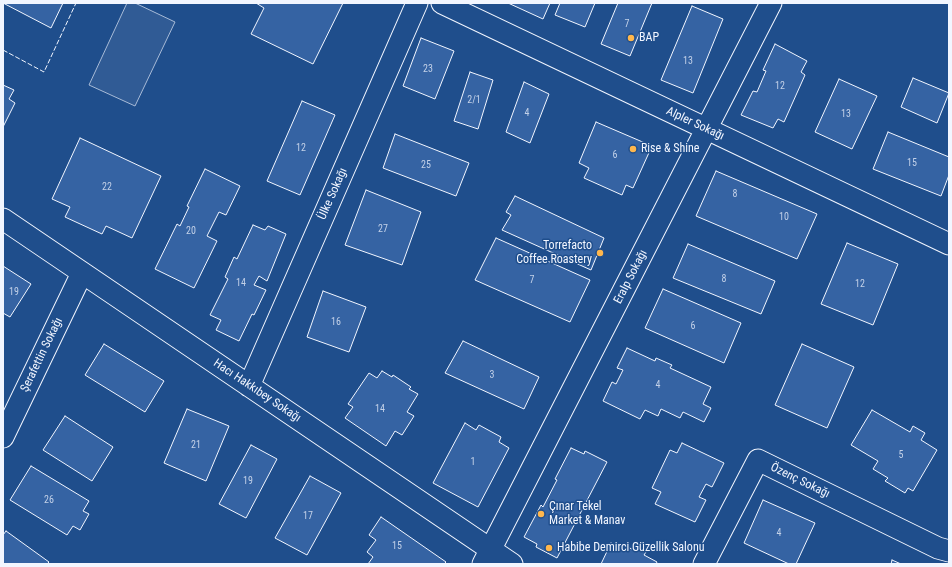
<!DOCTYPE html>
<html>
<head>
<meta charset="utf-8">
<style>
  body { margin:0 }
  #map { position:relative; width:952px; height:567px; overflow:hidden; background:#1f4e8c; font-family:"Roboto Condensed",sans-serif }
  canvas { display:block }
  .frame { position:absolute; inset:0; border:4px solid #f2f6ff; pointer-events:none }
</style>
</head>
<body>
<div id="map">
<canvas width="952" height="567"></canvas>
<div class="frame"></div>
</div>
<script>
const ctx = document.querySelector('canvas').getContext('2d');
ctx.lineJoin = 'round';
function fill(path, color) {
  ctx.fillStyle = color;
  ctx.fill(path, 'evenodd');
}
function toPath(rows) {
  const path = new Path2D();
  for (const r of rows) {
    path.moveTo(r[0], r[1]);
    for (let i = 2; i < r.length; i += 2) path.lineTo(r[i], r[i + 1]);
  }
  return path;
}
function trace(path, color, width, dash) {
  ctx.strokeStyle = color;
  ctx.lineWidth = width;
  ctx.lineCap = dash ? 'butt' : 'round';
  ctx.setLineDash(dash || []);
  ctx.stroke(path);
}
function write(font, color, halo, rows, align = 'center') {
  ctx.font = font + ' "Roboto Condensed",sans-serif';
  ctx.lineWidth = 3;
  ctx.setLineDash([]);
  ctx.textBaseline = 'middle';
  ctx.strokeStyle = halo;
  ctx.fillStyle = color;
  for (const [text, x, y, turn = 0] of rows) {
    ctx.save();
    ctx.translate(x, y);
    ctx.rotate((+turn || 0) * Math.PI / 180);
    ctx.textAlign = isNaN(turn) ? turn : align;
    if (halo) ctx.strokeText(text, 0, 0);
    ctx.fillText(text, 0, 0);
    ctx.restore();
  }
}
const built = toPath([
  [127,3,135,3,175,22,135,106,89,85,127,3]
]);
fill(built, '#305b95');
trace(built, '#a8bbd7', 1);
const building = toPath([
  [3,3,63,3,51,28,3,3],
  [256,3,343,3,313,64,251,34,264,8,256,3],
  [508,3,550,3,543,19,508,3],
  [560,3,595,3,585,27,555,15,560,3],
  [618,3,652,3,630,56,601,44,618,3],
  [692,6,723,19,693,93,661,80,692,6],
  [421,38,454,51,435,99,403,86,421,38],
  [775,44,807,61,801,72,805,75,784,122,778,119,773,128,741,115,753,91,757,92,766,71,763,70,775,44],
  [470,72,493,80,478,129,454,121,470,72],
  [913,78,949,93,937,123,901,107,913,78],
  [839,79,877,96,852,149,815,132,839,79],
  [524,82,549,94,530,143,506,132,524,82],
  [3,85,14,90,9,99,15,103,3,127,3,85],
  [302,101,335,115,300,195,267,181,302,101],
  [596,122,652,146,633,188,626,185,622,195,584,178,589,168,579,163,596,122],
  [888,132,949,157,949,175,941,196,873,169,888,132],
  [395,134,469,163,456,196,383,168,395,134],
  [80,138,161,176,132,238,106,226,102,234,65,217,70,207,52,199,80,138],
  [205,169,240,186,226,215,219,212,207,236,217,241,194,288,155,269,177,224,180,226,189,207,187,206,205,169],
  [716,171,817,214,797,259,696,216,716,171],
  [366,190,421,212,402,265,345,245,366,190],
  [515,196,604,238,591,270,502,230,511,215,506,212,515,196],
  [253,225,265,230,268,226,286,234,267,281,259,276,254,285,266,290,254,315,252,314,239,341,216,330,221,320,210,315,228,279,225,277,234,257,237,259,253,225],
  [496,238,590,280,570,322,475,280,496,238],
  [847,243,898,264,873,325,821,304,847,243],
  [688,244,775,281,761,314,673,278,688,244],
  [3,266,31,284,10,317,3,313,3,266],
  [663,289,741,323,724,363,645,328,663,289],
  [323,291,366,307,349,352,307,337,323,291],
  [463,341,539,377,524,409,445,373,463,341],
  [104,344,164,381,145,412,85,375,104,344],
  [802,344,854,367,827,428,775,405,802,344],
  [627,348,655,361,656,358,672,365,670,368,711,387,703,404,711,408,704,422,683,412,680,418,661,409,658,416,645,410,640,419,603,401,612,382,616,384,623,370,617,368,627,348],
  [382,371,392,377,393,375,411,387,409,389,418,394,407,412,414,416,402,435,395,431,386,446,345,418,353,407,348,404,369,373,377,378,382,371],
  [187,409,229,426,206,481,164,463,187,409],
  [872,410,910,432,913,426,925,433,921,440,937,450,913,491,908,488,905,493,885,481,888,478,873,469,878,461,851,445,872,410],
  [65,416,113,447,92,481,43,450,65,416],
  [465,423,476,430,479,425,501,437,499,442,509,448,478,507,433,483,465,423],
  [682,443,724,463,712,487,706,484,699,497,706,500,695,522,655,504,661,492,652,488,670,450,677,453,682,443],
  [251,445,277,459,246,518,219,504,251,445],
  [571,448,584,454,585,451,607,462,557,558,536,547,537,544,524,537,541,505,543,507,557,480,555,479,571,448],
  [31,466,89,501,83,511,89,514,80,530,73,526,67,535,10,500,31,466],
  [310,476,341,493,307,555,275,538,310,476],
  [763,500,815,523,796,564,789,564,744,543,763,500],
  [381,517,446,562,444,564,368,564,373,557,367,552,376,540,369,535,381,517],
  [6,531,49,562,47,564,3,564,3,535,6,531],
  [611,543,619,547,621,544,634,550,636,546,646,552,644,555,657,562,656,564,601,564,611,543],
  [892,560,901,564,891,564,892,560]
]);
fill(building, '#3563a3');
trace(building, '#f2f6ff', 1);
const minor = toPath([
  [442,3,949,244],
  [3,219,512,564],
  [249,386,417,3],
  [3,437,82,273],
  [483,564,771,3],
  [704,564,758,460,938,548,949,551]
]);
trace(minor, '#f2f6ff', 23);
trace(minor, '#1f4e8c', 21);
trace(toPath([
  [3,50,44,72,76,3]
]), '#f2f6ff', 1, [5, 2]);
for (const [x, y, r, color] of [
  [631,38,4,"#ffb74d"],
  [633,149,4,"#ffb74d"],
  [600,253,4,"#ffb74d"],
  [541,514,4,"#ffb74d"],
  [549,548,4,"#ffb74d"]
]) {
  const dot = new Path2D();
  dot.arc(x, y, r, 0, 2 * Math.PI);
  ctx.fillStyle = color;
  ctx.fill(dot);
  trace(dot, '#1f4e8c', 1.5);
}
write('10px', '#c3d1e8', null, [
  ["7",627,24],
  ["13",688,61],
  ["23",428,69],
  ["12",780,86],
  ["2/1",474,100],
  ["4",527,113],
  ["13",846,114],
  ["12",301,148],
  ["6",615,155],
  ["15",912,163],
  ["25",426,165],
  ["22",107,187],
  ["8",735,194],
  ["10",784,217],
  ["27",383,229],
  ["20",191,231],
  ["8",724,279],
  ["7",532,280],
  ["14",241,283],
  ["12",860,284],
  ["19",14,292],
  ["16",336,322],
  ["6",693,326],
  ["3",492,375],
  ["4",658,385],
  ["14",380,409],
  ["21",196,445],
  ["5",901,455],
  ["1",473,462],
  ["19",248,481],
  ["26",49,500],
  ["17",308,516],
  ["4",779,533],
  ["15",397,546]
]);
write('12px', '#f2f6ff', '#1f4e8c', [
  ["BAP",639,38],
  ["Rise & Shine",641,149],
  ["Torrefacto",592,246,"right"],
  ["Coffee Roastery",592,260,"right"],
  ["Çınar Tekel",549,507],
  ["Market & Manav",549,521],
  ["Habibe Demirci Güzellik Salonu",557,548]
], 'left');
write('12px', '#f2f6ff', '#1f4e8c', [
  ["Alpler Sokağı",695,124,25],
  ["Ülke Sokağı",333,194,-66],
  ["Eralp Sokağı",631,277,-63],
  ["Şerafettin Sokağı",42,355,-64],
  ["Hacı Hakkıbey Sokağı",257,391,34],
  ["Özenç Sokağı",800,481,26]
]);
</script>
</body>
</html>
